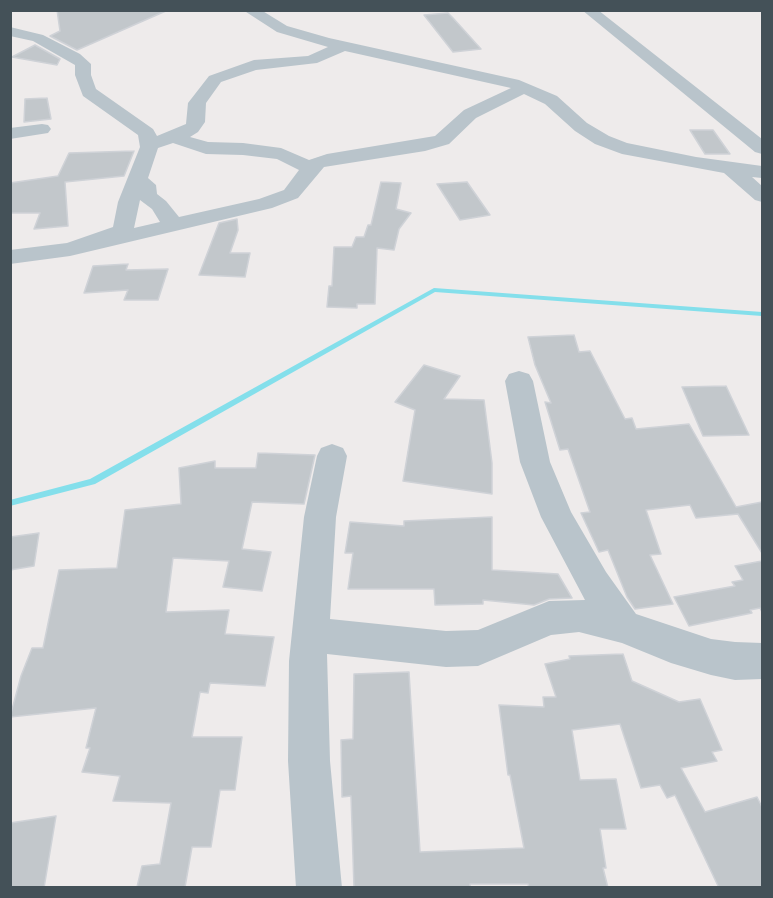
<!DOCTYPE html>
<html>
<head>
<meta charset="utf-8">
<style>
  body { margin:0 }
  #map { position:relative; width:773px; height:898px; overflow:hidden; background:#eeebeb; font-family:"Titillium Web",sans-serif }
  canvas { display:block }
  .frame { position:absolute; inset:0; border:12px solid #445158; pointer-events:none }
</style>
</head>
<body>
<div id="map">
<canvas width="773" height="898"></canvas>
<div class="frame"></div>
</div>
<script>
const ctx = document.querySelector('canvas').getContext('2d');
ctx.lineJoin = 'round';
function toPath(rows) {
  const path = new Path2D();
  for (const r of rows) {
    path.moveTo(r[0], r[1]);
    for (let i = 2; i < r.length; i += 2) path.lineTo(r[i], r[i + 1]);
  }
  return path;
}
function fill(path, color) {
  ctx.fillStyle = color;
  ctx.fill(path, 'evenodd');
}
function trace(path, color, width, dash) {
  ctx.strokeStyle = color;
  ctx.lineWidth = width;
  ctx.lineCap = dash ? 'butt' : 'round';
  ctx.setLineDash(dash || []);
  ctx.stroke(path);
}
fill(toPath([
  [434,288,762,312,762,316,435,292,95,484,10,506,10,500,90,479,434,288]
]), '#84dfeb');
const building = toPath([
  [57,10,168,10,77,50,50,36,60,31,57,10],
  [448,13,453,18,481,49,453,52,424,15,448,13],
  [35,45,60,59,57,65,12,57,35,45],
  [47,98,51,119,24,122,25,99,47,98],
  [690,130,713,130,730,154,705,154,690,130],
  [134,151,124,176,65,182,68,226,34,229,40,213,10,213,10,183,58,176,69,153,134,151],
  [381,182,401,183,396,209,411,213,399,229,394,250,377,248,375,304,357,304,357,308,327,307,329,286,332,286,334,247,352,247,356,237,364,237,368,225,371,225,381,182],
  [467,182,490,215,460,220,437,184,467,182],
  [237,219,238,230,230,253,250,253,245,277,199,275,219,223,237,219],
  [128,264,126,270,168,269,158,300,124,300,128,290,84,293,93,266,128,264],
  [574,335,579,352,590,351,625,419,632,418,636,429,689,424,736,507,762,502,762,553,738,514,696,518,690,505,646,510,661,554,650,555,673,604,635,609,627,597,608,550,599,552,581,513,590,512,568,449,560,450,545,402,551,403,535,365,528,337,574,335],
  [424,365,460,376,444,399,484,400,492,463,492,494,403,481,415,410,395,402,424,365],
  [726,386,749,435,703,436,682,387,726,386],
  [258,453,315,455,304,504,252,502,242,549,271,552,262,591,223,587,229,561,173,558,166,612,229,610,225,634,274,637,265,686,210,683,208,693,200,692,192,737,242,737,235,790,220,790,211,847,192,847,185,887,137,887,142,866,160,864,171,803,113,801,120,776,82,772,90,748,86,748,96,708,10,717,21,676,32,648,43,648,59,570,117,568,125,510,181,504,179,468,215,461,215,468,256,468,258,453],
  [492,517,492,570,558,574,572,598,549,599,534,605,483,600,483,604,435,605,434,589,348,589,353,553,345,553,350,522,404,526,404,521,492,517],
  [39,533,34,566,10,570,10,537,39,533],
  [762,561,762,612,760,608,750,610,752,613,689,626,674,597,735,586,732,582,743,580,735,566,762,561],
  [623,654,632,681,679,702,700,699,722,750,712,752,717,761,681,768,705,812,757,797,762,807,762,888,719,888,675,795,667,798,660,785,641,788,620,724,572,730,580,780,616,779,626,829,600,829,606,868,603,868,608,888,529,888,528,884,470,884,470,888,354,888,351,796,342,797,341,740,353,739,354,674,409,672,420,852,524,848,510,775,508,775,499,705,544,707,543,697,556,697,545,664,570,659,569,656,623,654],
  [56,816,44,888,10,888,10,823,56,816]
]);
fill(building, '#c2c7cb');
trace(building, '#cfd2d7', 1.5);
fill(toPath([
  [243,10,261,10,287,26,329,38,519,80,557,96,587,123,609,136,627,143,696,157,762,166,762,178,752,177,762,186,762,202,755,200,724,173,622,154,595,144,575,131,545,104,524,94,476,118,449,144,425,151,324,167,298,198,272,208,70,256,10,264,10,250,67,243,113,227,118,202,140,147,138,135,83,96,75,75,75,65,33,41,10,36,10,27,43,35,80,54,91,64,91,75,96,89,153,129,157,136,186,124,188,103,209,76,254,60,308,56,328,47,277,32,243,10],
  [345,51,511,88,464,110,435,136,327,154,309,160,281,148,243,143,208,142,190,137,198,132,205,122,206,103,221,82,256,70,317,63,345,51],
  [173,143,206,154,243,155,277,159,299,170,284,190,259,199,179,217,166,201,157,194,156,185,148,178,158,148,173,143],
  [140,200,152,209,160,222,134,228,140,200],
  [582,10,598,10,762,139,762,154,755,152,582,10],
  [42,124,48,125,51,129,48,133,10,139,10,128,42,124],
  [519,371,529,374,533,381,550,462,571,512,606,572,636,614,711,639,735,642,762,643,762,679,735,680,711,675,671,663,622,643,579,632,551,635,478,666,446,667,327,654,330,761,342,888,296,888,288,761,289,661,304,517,317,456,321,448,332,444,343,448,347,456,336,517,330,619,446,631,478,630,549,601,585,600,541,517,520,462,505,381,509,374,519,371]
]), '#b9c4cb');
</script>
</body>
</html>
